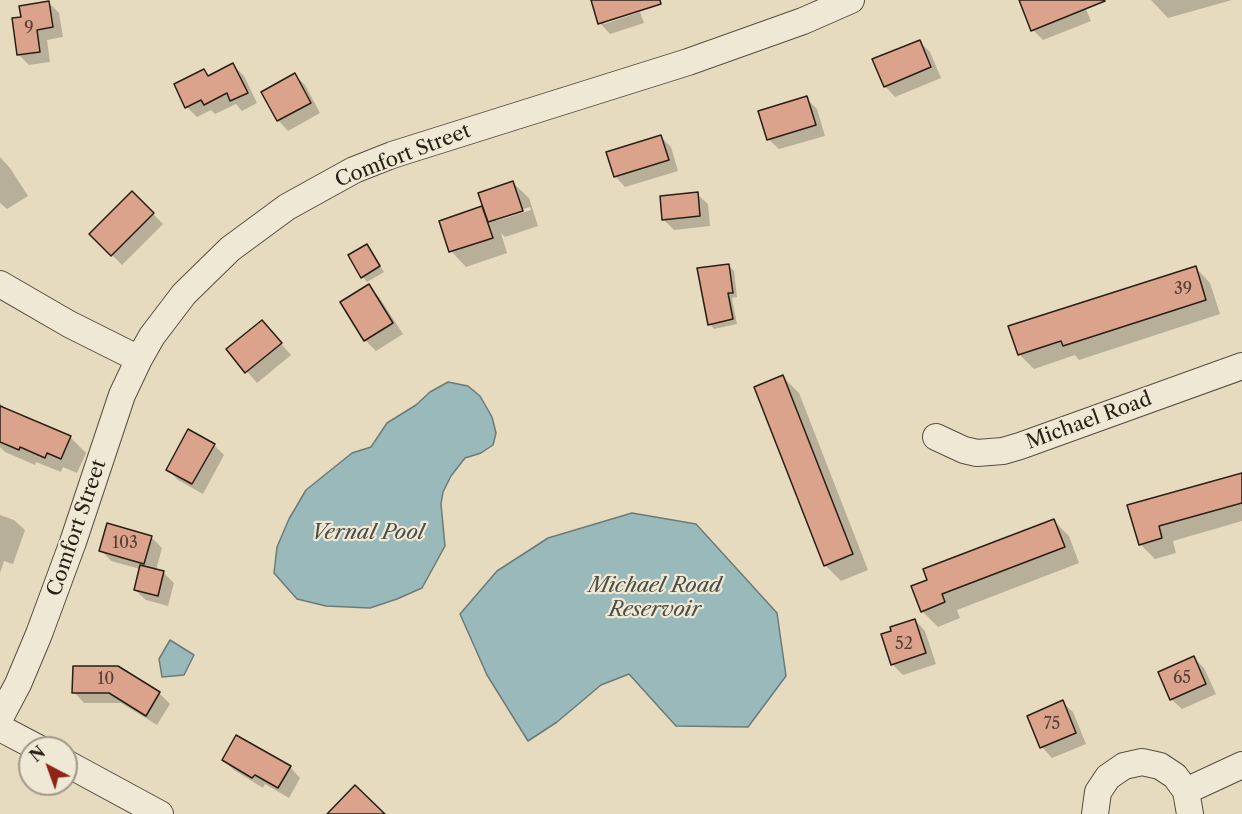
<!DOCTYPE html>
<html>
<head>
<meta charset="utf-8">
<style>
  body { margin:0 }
  #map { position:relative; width:1242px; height:814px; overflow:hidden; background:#e6dbbf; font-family:"Libre Caslon Text",serif }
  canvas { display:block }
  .north { position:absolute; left:18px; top:736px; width:60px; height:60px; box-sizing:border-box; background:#efe8d5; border:2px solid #a09888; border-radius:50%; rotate:319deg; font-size:16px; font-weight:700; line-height:24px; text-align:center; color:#291f15 }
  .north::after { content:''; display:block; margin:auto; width:21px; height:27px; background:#8f2418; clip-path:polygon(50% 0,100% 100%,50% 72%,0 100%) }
</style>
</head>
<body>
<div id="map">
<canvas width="1242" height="814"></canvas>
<div class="north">N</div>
</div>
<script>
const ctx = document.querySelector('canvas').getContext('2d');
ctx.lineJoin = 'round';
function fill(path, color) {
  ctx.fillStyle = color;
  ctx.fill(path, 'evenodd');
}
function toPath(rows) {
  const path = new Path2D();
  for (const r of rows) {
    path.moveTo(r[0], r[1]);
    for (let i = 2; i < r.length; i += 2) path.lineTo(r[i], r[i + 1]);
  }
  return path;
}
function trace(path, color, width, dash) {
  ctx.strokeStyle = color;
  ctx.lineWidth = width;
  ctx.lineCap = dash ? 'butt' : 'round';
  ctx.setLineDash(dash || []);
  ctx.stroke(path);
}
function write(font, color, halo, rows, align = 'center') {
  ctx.font = font + ' "Libre Caslon Text",serif';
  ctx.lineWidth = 4.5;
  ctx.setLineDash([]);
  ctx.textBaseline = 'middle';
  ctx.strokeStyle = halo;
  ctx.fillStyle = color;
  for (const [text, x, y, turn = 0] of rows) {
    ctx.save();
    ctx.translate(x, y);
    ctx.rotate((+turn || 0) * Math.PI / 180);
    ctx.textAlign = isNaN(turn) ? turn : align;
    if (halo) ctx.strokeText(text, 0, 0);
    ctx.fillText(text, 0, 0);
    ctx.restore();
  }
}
const water = toPath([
  [448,382,468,386,480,396,492,417,496,433,493,445,481,453,465,458,451,476,443,492,441,504,445,546,422,588,397,599,370,608,326,606,297,599,274,573,277,547,289,519,306,490,352,453,371,447,387,423,416,405,430,392,448,382],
  [632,513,696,524,777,613,786,676,748,727,676,726,629,674,601,685,557,722,528,741,487,675,460,614,497,571,548,538,632,513],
  [170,640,194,655,184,675,162,677,159,659,170,640]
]);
fill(water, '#99b9ba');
trace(water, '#6c7b78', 1.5);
fill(toPath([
  [592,0,637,0,604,20,604,24,640,12,644,23,610,34,600,23],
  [1024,0,1082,0,1091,21,1043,40,1033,30],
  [1151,0,1232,0,1168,18],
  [49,3,59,13,63,37,47,40,50,62,29,65,18,54,23,18],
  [919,41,930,52,941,78,895,97,885,86],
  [233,65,244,76,257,103,242,111,236,104,215,114,211,110,197,117,187,107,204,71,210,77],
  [295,75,305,85,320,113,288,131,278,120],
  [806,98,817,109,825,136,779,149,768,139],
  [661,137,671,147,678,171,625,187,615,176],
  [0,157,10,168,28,196,7,209,0,203],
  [513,183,529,198,538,226,505,237,501,233,507,253,466,267,451,251,441,222,484,207],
  [530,207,531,210,496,221,496,218],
  [132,193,163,224,122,265,91,234],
  [697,194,708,204,710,226,674,230,663,219],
  [366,245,384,272,367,282,363,277],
  [729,266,734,271,737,297,732,298,737,324,714,329,710,324],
  [1196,268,1210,283,1220,314,1079,360,1075,355,1034,369,1019,354],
  [369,286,379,297,403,334,376,351,365,340],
  [262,322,291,355,257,383,228,349],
  [783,377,799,393,868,570,841,581,825,565],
  [0,403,9,412,70,437,86,453,77,473,63,467,61,472,36,462,35,465,5,452,0,447],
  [214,445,224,455,203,494,178,480,168,470],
  [1242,475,1242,521,1173,541,1176,553,1155,559,1140,544,1129,506],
  [0,515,14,520,25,530,13,564,4,561,0,573],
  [1053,520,1069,536,1079,563,957,610,960,618,938,627,922,611,913,587],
  [151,537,162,548,156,570,163,572,174,583,168,606,146,600,135,590,140,569,111,561,101,550],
  [915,620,925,631,936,664,903,675,892,664],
  [1194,658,1204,668,1216,694,1182,709,1171,699],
  [74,692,159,693,170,704,157,725,121,703,84,703],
  [1062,702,1073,712,1086,744,1052,758,1042,747],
  [223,760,290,767,300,778,289,798,265,784,263,788,234,770]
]), '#0003');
const building = toPath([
  [591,0,660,0,661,4,598,24,591,0],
  [1019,0,1104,0,1105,1,1031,31,1019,0],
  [49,1,53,27,37,30,40,52,17,55,12,18,21,17,19,6,49,1],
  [920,40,931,67,884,87,872,59,920,40],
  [233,63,248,93,230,101,227,93,204,105,201,100,185,108,174,84,204,69,208,76,233,63],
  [295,73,311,103,277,121,261,92,295,73],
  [807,96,816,125,767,140,758,111,807,96],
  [661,135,669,160,614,177,606,152,661,135],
  [513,181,523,211,488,222,478,193,513,181],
  [132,191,154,213,111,256,89,234,132,191],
  [698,192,700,216,662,220,660,196,698,192],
  [482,206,493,238,449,252,439,221,482,206],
  [367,244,380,266,361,278,348,255,367,244],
  [729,264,733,293,728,293,733,319,708,325,697,268,729,264],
  [1196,266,1206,300,1063,346,1061,341,1018,355,1008,326,1196,266],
  [369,284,393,323,364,341,340,302,369,284],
  [262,320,282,343,245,373,226,349,262,320],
  [783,375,853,554,824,566,754,387,783,375],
  [0,406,71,436,61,459,47,453,45,458,20,447,19,450,0,442,0,406],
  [188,429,215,444,192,484,166,470,188,429],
  [1242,473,1242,503,1159,526,1162,538,1139,545,1127,505,1242,473],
  [1054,519,1065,547,942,594,945,602,921,612,911,586,927,580,923,569,1054,519],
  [107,523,152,536,144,564,99,551,107,523],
  [140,565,164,571,158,596,134,590,140,565],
  [915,619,926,653,891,665,881,634,891,631,890,627,915,619],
  [1194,656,1206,684,1170,700,1158,672,1194,656],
  [73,666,118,666,160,692,146,716,109,693,72,693,73,666],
  [1063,700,1076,733,1040,748,1027,716,1063,700],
  [236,735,291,766,278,788,255,775,252,778,222,760,236,735],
  [355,785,385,814,327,814,355,785]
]);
fill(building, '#dba28c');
trace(building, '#291f15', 1.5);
const minor = toPath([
  [0,284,69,324,139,359],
  [936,437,964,450,977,453,1003,451,1020,446,1242,366],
  [0,718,18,684,39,634,73,542,122,395,139,359,152,336,184,294,230,249,287,207,354,170,392,155,688,62,803,21,851,0],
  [0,728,38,748],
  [66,763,160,814],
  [1186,791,1242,765],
  [1095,814,1098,792,1108,777,1124,766,1142,762,1160,766,1175,776,1186,791,1190,814]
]);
trace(minor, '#584e40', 28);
trace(minor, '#efe8d5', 26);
write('16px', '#564033', null, [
  ["9",29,28],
  ["39",1183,289],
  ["103",125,543],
  ["52",904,644],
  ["65",1182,678],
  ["10",106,679],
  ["75",1052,724]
]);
write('20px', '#291f15', '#efe8d5', [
  ["Comfort Street",403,156,-21],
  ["Michael Road",1089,421,-20],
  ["Comfort Street",77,528,-71]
]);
write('italic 21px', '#4b4d47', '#efe8d5', [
  ["Vernal Pool",368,533],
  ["Michael Road",655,586],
  ["Reservoir",655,610]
]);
</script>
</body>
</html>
